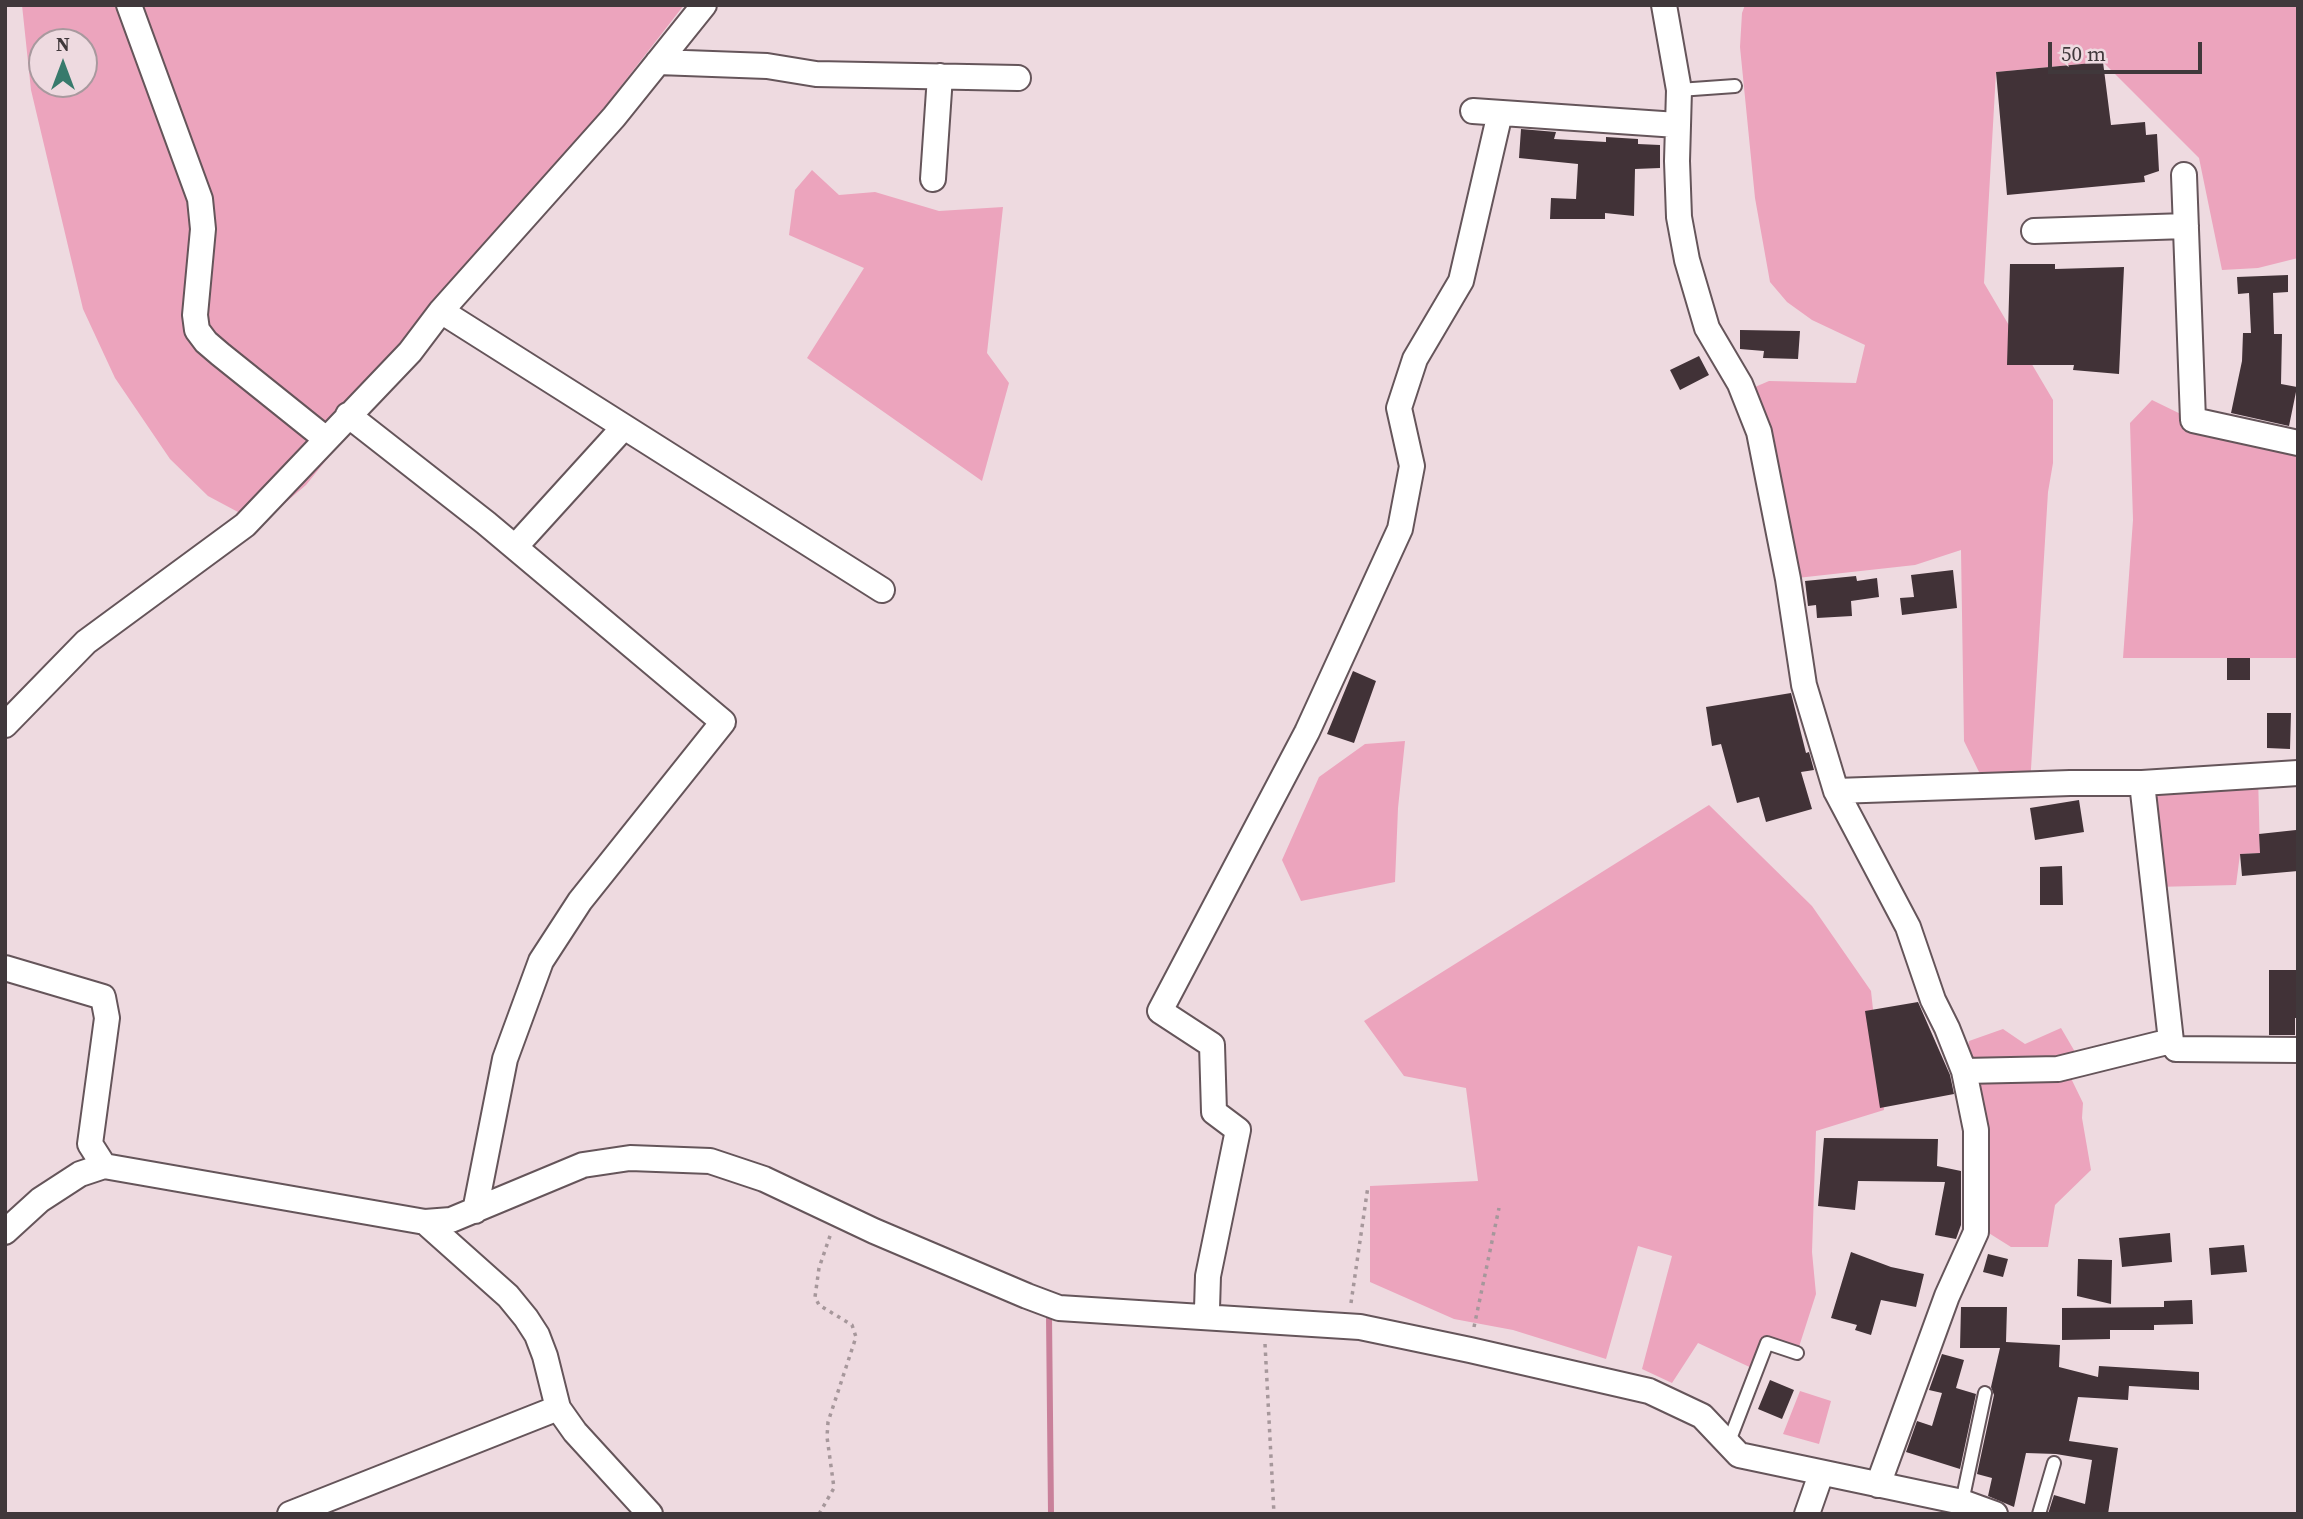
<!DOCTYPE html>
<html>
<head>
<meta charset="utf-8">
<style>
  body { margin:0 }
  #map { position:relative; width:2303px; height:1519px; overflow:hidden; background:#eedae0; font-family:"Source Serif 4",serif }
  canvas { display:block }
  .frame { position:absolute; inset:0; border:7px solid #40383b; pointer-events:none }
  .north { position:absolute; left:28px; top:28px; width:70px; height:70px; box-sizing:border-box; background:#eedae0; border:2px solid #a8999e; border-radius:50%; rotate:0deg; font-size:19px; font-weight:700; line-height:28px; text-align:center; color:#40383b }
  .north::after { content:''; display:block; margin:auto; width:24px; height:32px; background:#387a6c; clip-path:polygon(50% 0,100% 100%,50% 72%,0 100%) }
  .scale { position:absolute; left:2048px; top:42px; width:154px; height:32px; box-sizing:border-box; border:4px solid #40383b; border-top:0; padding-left:9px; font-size:21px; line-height:24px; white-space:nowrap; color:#40383b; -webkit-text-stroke:5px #eedae0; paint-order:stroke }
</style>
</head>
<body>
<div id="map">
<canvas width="2303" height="1519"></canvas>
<div class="frame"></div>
<div class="north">N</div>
<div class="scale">50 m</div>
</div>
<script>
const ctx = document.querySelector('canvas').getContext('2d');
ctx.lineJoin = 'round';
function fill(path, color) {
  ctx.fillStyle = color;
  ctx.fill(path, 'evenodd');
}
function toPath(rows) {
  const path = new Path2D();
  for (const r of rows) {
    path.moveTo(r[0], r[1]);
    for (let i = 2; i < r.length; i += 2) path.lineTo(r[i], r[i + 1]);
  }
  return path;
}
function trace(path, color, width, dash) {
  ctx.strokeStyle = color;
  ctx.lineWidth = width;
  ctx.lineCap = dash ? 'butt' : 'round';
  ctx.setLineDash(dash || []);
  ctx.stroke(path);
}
fill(toPath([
  [22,5,684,5,443,315,306,485,285,503,253,514,238,512,208,496,170,459,115,378,83,309,31,90],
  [42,42,84,42,84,84,42,84],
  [1745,5,2298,5,2298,258,2258,268,2222,270,2199,158,2103,62,1996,72,1984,283,2053,400,2053,463,2048,492,2030,785,1980,774,1964,741,1961,550,1915,565,1788,579,1759,432,1755,387,1769,381,1856,383,1865,345,1812,320,1787,302,1770,282,1755,198,1740,47,1742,13],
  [812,170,839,195,875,192,939,211,1003,207,987,353,1009,383,982,481,807,358,864,268,789,235,795,190],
  [2152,400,2193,420,2298,441,2298,658,2123,658,2133,520,2130,423],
  [1405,741,1398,808,1395,882,1301,901,1282,860,1319,777,1365,744],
  [2258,775,2260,853,2240,854,2236,885,2155,887,2143,791],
  [1709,805,1812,906,1871,991,1884,1110,1816,1131,1812,1252,1816,1294,1797,1353,1767,1343,1756,1370,1698,1343,1672,1383,1642,1369,1672,1256,1638,1246,1606,1359,1513,1330,1454,1319,1370,1282,1370,1186,1478,1181,1466,1088,1404,1076,1364,1021],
  [2061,1028,2078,1057,2066,1068,2083,1103,2082,1118,2091,1170,2055,1205,2048,1247,2011,1247,1976,1225,1964,1071,1969,1041,2003,1029,2025,1044],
  [1800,1391,1831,1401,1819,1444,1783,1434]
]), '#eca4bd');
trace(toPath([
  [1049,1315,1051,1514]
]), '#c9809a', 6);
fill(toPath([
  [2103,62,2111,125,2145,122,2146,135,2157,134,2159,171,2144,176,2145,182,2007,195,1996,72],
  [1521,129,1556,132,1554,139,1606,142,1606,137,1638,139,1638,144,1660,145,1660,168,1635,169,1634,216,1605,213,1605,219,1550,219,1551,198,1576,199,1578,164,1519,158],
  [2010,264,2055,264,2055,269,2124,267,2119,374,2073,370,2074,365,2007,365],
  [2288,275,2288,292,2273,293,2274,334,2282,334,2281,384,2297,387,2289,426,2231,413,2242,361,2243,333,2251,333,2249,293,2238,294,2237,277],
  [1740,330,1800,331,1798,359,1763,358,1764,351,1740,349],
  [1699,356,1709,375,1680,390,1670,370],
  [1953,570,1957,608,1902,615,1900,598,1914,597,1911,575],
  [1856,576,1857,581,1877,578,1879,597,1851,601,1852,616,1817,618,1816,605,1808,606,1805,581],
  [2227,658,2250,658,2250,680,2227,680],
  [1353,671,1376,681,1354,743,1327,734],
  [1791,693,1806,753,1809,752,1814,770,1801,772,1812,809,1766,822,1759,797,1737,803,1721,744,1712,746,1706,707],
  [2267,713,2291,713,2290,749,2267,748],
  [2079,800,2084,832,2035,840,2030,808],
  [2296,830,2298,871,2242,876,2240,854,2260,853,2259,834],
  [2062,866,2063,905,2040,905,2040,867],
  [2269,970,2298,970,2298,1018,2295,1018,2295,1035,2269,1035],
  [1918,1002,1950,1075,1954,1094,1880,1108,1865,1011],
  [1824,1138,1938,1139,1937,1166,1961,1171,1961,1225,1956,1239,1935,1235,1945,1182,1858,1181,1855,1210,1818,1206],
  [2170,1233,2172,1262,2122,1267,2119,1238],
  [2244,1245,2247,1272,2211,1275,2209,1248],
  [1851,1252,1891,1267,1924,1274,1916,1307,1881,1300,1871,1335,1855,1330,1857,1325,1831,1318],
  [1988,1254,2008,1259,2003,1277,1983,1272],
  [2078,1259,2112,1260,2111,1304,2077,1296],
  [2192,1300,2193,1324,2154,1325,2154,1330,2110,1330,2110,1339,2062,1340,2062,1308,2164,1307,2164,1301],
  [1961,1307,2007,1307,2006,1342,2060,1345,2059,1367,2098,1377,2099,1366,2199,1372,2199,1390,2129,1386,2128,1400,2078,1397,2069,1441,2118,1448,2108,1514,2048,1514,2054,1495,2085,1504,2092,1460,2056,1454,2026,1453,2014,1507,1988,1496,1992,1478,1977,1474,1994,1395,1991,1387,2000,1348,1960,1348],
  [1942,1354,1964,1360,1956,1388,1976,1394,1960,1469,1906,1452,1917,1421,1932,1426,1942,1393,1929,1390],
  [1770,1380,1794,1390,1782,1419,1758,1409]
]), '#413237');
const lane = toPath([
  [1679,90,1735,86],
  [1728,1444,1767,1343,1797,1353],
  [1962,1502,1985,1393],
  [2039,1514,2054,1463]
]);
const street = toPath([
  [129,5,200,199,203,229,195,315,197,330,206,342,220,354,326,439],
  [1664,5,1679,90,1677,161,1679,217,1687,260,1707,328,1740,384,1759,432,1788,579,1804,685,1836,791,1908,927,1933,1000,1947,1028,1964,1071,1976,1130,1976,1232,1947,1296,1878,1485],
  [658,62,767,66,816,74,1018,78],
  [1473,111,1677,125],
  [2184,175,2193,420,2298,443],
  [933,179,940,76],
  [2034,231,2186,226],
  [441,311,882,590],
  [348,415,486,523,723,722,580,901,541,961,505,1059,475,1211],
  [515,547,624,427],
  [5,725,86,642,245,525,410,352,441,311,614,117,704,5],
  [2142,783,2171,1041],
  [1836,791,2070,783,2142,783,2298,773],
  [5,968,103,997,107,1018,90,1144,104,1166],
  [1964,1071,2058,1069,2171,1041,2176,1049,2298,1050],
  [425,1222,508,1296,526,1318,537,1335,545,1356,558,1408,575,1432,650,1514],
  [5,1232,40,1200,80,1174,104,1166,425,1222,451,1220,583,1165,630,1158,710,1161,764,1179,874,1231,1027,1296,1059,1308,1360,1327,1470,1350,1649,1391,1702,1416,1739,1455,1962,1502,1995,1514],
  [1204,1316,1207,1309,1208,1276,1238,1130,1214,1112,1212,1045,1160,1011,1307,732,1400,529,1412,466,1399,408,1415,359,1461,281,1500,113],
  [290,1514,558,1408],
  [1807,1514,1821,1474]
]);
trace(lane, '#65555a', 16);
trace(street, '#65555a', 28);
trace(toPath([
  [1351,1303,1368,1186],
  [1474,1327,1499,1208],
  [1265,1344,1274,1514],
  [819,1514,834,1488,827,1437,828,1422,856,1337,852,1325,819,1305,815,1297,819,1268,831,1233]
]), '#a6979b', 3.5, [3.5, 5]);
trace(lane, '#fff', 12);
trace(street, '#fff', 24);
</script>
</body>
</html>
